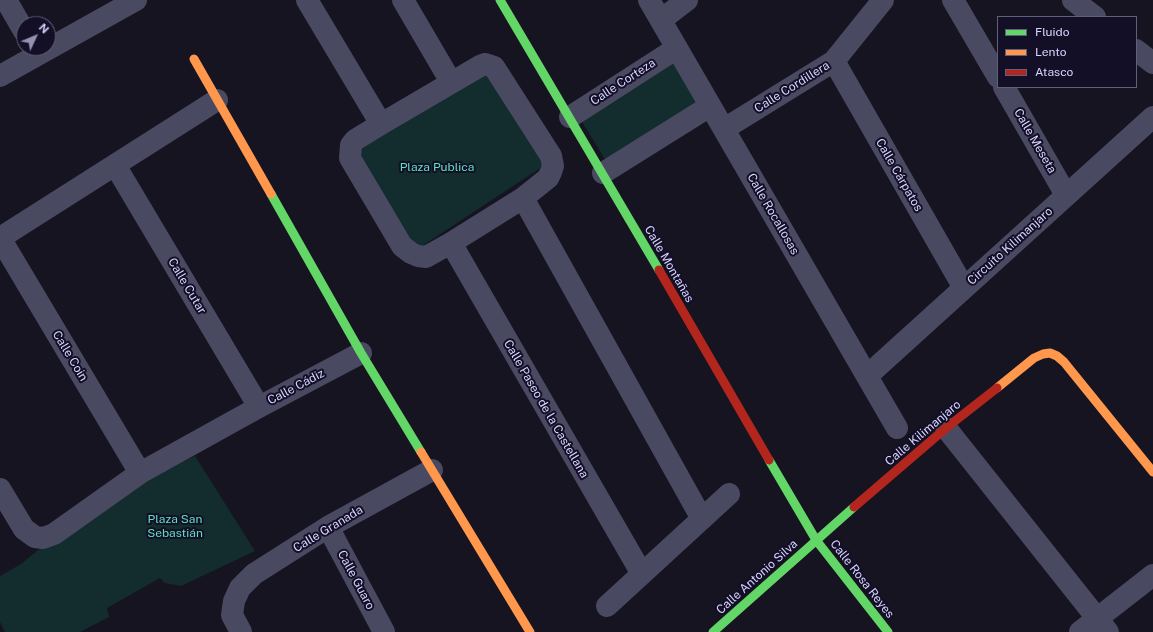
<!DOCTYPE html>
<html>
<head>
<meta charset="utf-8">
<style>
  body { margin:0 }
  #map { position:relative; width:1153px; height:632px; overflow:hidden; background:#161421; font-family:"Public Sans",sans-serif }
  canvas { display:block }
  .legend { position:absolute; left:997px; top:16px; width:140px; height:72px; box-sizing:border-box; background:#130f26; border:1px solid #625e7d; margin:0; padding:5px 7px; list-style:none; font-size:12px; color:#d9d4ff }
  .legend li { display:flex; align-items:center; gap:8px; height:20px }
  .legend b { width:20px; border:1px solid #625e7d }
  .north { position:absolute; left:16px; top:16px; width:40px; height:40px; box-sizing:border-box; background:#130f26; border:1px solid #625e7d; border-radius:50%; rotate:46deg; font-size:11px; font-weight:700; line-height:16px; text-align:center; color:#d9d4ff }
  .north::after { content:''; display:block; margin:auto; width:14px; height:18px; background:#9591b1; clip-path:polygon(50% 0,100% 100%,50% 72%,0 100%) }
</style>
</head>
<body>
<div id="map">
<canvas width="1153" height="632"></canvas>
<ul class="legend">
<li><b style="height:5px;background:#63d668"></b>Fluido</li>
<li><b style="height:5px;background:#ff974d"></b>Lento</li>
<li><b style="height:5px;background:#b3261e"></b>Atasco</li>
</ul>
<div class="north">N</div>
</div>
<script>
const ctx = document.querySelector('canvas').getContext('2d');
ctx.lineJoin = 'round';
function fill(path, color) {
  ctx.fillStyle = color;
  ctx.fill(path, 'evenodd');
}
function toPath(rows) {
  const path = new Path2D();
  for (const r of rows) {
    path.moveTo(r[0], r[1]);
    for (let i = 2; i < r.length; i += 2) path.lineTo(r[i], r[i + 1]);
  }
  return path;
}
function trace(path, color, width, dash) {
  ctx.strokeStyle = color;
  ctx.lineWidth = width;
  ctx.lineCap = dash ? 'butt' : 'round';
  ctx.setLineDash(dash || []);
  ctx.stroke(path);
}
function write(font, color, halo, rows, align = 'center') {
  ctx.font = font + ' "Public Sans",sans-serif';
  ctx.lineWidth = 4;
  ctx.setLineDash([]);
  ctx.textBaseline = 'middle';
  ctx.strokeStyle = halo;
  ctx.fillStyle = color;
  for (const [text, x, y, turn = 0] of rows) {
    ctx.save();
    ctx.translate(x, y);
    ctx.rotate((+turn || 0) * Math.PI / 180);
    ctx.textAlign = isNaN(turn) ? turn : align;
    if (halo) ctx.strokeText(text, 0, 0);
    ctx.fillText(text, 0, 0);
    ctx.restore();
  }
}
fill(toPath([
  [675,56,701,105,606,161,579,117],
  [486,70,545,165,416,250,356,146],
  [195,456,255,551,181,586,165,583,160,578,107,608,109,617,80,632,5,632,0,622,0,576,21,564,43,546,144,480]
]), '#132c2d');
trace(toPath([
  [6,0,24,31],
  [307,0,381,124],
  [403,0,451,82],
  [649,0,897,428],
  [953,0,998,77],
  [1073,0,1095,17],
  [661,20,687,0],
  [1136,50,1153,63],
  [834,61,964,288],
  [485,64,494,67,551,156,553,166,551,172,548,178,523,198,451,243,426,257,418,256,411,253,402,246,350,158,351,145,355,140,381,124,480,66,485,64],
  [0,76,136,0],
  [1004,87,1066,195],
  [570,117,677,48],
  [724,129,834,61,883,0],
  [115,165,259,407],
  [603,173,710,106],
  [523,198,702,519],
  [0,238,140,473],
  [0,238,217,100],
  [451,243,642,574],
  [867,376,1153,117],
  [946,428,1108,632],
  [0,489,24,529,35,537,43,538,54,534,140,473,259,407,361,353],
  [328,527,384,632],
  [607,606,729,494],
  [241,632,232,615,234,601,240,588,254,574,328,527,432,470],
  [1080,632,1153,575]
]), '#4a4962', 22);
trace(toPath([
  [500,0,659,270],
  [271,194,361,353,421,452],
  [769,460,816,540,888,632],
  [713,632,854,507]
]), '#63d668', 9);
trace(toPath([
  [194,59,271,194],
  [997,388,1034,358,1043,354,1050,353,1057,356,1064,362,1153,472],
  [421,452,530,632]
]), '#ff974d', 9);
trace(toPath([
  [659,270,769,460],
  [854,507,946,428,997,388]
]), '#b3261e', 9);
write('12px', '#d9d4ff', '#130f26', [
  ["Calle Corteza",623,82,-33],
  ["Calle Cordillera",792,87,-32],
  ["Calle Meseta",1035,141,60],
  ["Calle Cárpatos",899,175,60],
  ["Calle Rocallosas",773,214,60],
  ["Circuito Kilimanjaro",1010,246,-42],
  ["Calle Montañas",669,264,60],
  ["Calle Cutar",187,286,59],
  ["Calle Coin",70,356,59],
  ["Calle Cádiz",296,387,-28],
  ["Calle Paseo de la Castellana",546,409,60],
  ["Calle Kilimanjaro",923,433,-40],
  ["Calle Granada",328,529,-31],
  ["Calle Antonio Silva",757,577,-42],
  ["Calle Rosa Reyes",862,579,52],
  ["Calle Guaro",356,580,62]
]);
write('12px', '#5fe0c0', '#130f26', [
  ["Plaza Publica",437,167],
  ["Plaza San",175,519],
  ["Sebastián",175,533]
]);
</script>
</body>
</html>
